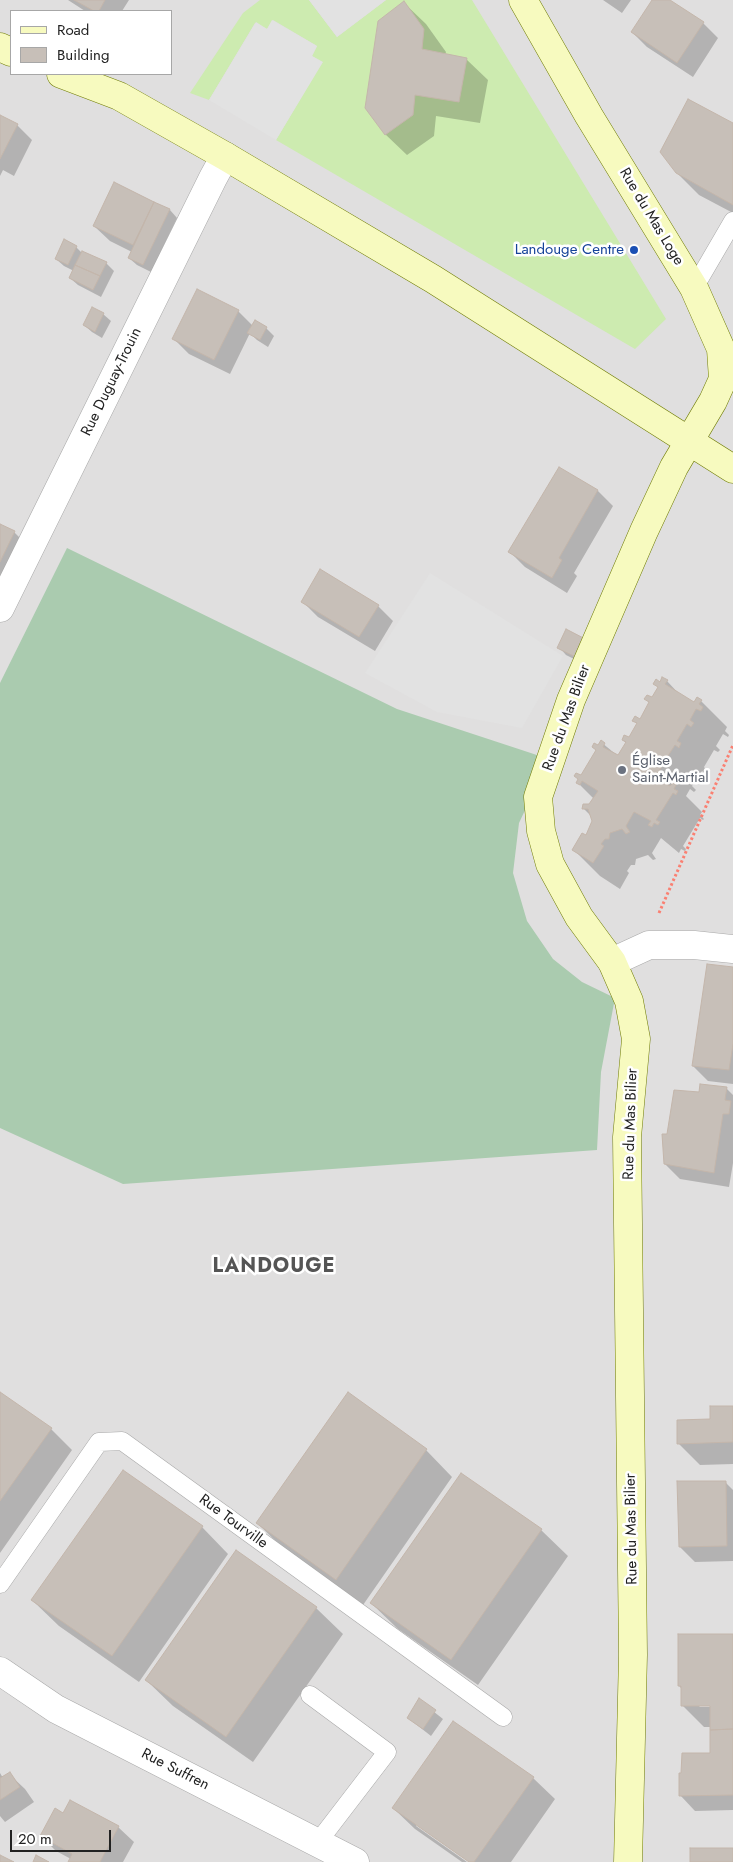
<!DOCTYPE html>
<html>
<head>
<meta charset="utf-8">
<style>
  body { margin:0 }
  #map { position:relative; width:733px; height:1862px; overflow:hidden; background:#f2efe9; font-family:Jost,sans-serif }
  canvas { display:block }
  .legend { position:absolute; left:10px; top:10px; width:162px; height:65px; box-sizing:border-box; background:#fff; border:1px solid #a7a7a7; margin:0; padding:6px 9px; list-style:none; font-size:15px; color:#222 }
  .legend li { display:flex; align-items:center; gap:10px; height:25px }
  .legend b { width:25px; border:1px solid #a7a7a7 }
  .scale { position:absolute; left:10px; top:1830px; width:101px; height:22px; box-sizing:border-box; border:2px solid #222; border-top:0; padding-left:6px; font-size:15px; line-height:18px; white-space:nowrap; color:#222; -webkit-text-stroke:4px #fff; paint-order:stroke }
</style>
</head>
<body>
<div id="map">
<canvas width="733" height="1862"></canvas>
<ul class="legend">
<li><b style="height:6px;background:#f7fabf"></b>Road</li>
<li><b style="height:14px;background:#c7bfb8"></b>Building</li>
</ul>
<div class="scale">20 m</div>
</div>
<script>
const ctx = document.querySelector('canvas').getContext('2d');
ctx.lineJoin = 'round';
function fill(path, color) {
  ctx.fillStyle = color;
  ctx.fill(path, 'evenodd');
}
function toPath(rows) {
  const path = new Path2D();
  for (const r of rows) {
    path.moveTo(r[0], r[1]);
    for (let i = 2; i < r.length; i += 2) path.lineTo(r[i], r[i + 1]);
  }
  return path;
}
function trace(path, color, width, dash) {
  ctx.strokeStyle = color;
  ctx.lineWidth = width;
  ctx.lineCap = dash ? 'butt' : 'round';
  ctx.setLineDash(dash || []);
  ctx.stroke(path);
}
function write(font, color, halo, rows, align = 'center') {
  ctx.font = font + ' Jost,sans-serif';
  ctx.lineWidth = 5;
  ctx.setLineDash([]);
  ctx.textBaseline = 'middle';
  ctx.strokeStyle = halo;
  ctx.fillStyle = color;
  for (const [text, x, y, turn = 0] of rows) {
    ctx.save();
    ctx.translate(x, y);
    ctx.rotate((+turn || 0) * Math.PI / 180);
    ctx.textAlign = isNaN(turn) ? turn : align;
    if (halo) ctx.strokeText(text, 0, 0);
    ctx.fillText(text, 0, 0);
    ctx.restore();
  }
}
fill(toPath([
  [0,0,733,0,733,1862,0,1862],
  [11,11,171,11,171,74,11,74]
]), '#e0dfdf');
fill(toPath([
  [260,0,309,0,337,37,386,0,472,0,666,319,635,349,276,140,322,62,312,56,317,46,273,20,267,29,255,23,209,100,190,93,243,13]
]), '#cdebb0');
fill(toPath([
  [67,548,397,709,549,759,519,823,513,873,527,921,553,959,582,982,615,998,601,1072,597,1150,123,1184,0,1128,0,683]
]), '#aacbaf');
fill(toPath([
  [309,0,386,0,337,37],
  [272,20,317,46,312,56,323,62,276,140,209,100,256,22,267,29],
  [430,573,563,656,522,728,437,712,365,673]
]), '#e2e2e2');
fill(toPath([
  [68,0,129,0,122,11,85,11],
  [603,0,631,0,622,13],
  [654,0,668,0,703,23,718,38,693,77,647,47,632,32],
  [404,3,426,24,446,52,445,55,466,59,488,80,480,123,436,116,434,136,407,155,385,134],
  [0,116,17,125,32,140,14,176,3,170,0,176],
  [733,124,733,213,699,195,677,173],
  [115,183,170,210,177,218,151,272,137,265,129,258,132,252,110,241,94,226],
  [76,247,81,252,106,263,114,271,101,297,78,285,70,278,74,271,64,266,56,259],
  [238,311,253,326,266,328,274,336,268,347,257,340,250,333,230,374,189,354,174,339],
  [103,314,111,321,102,338,92,332,84,325],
  [559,469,598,491,613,506,574,573,577,576,567,593,525,567,510,552],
  [0,525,14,532,29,547,0,597],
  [303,602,378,606,393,621,375,651,318,617],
  [593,644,592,668,566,655,559,647],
  [667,681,680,695,695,704,701,701,727,727,725,731,729,735,728,737,723,734,716,746,720,750,718,752,714,750,704,767,707,771,706,774,702,771,692,786,696,790,694,792,690,789,686,796,702,812,700,815,704,819,703,820,700,818,683,846,686,849,685,851,681,849,679,853,661,838,652,853,656,859,653,860,648,855,636,859,635,865,631,865,627,871,629,873,620,889,600,876,574,850,587,837,593,822,592,817,584,809,590,806,594,799,578,783,601,742,619,757,627,744,623,740,629,739,638,724,634,721,640,721,650,703,646,699,652,699,661,683],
  [733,968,733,1084,708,1081,693,1066],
  [726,1088,733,1095,733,1163,729,1187,680,1179,665,1164,668,1135,700,1094],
  [0,1393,51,1429,72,1450,0,1553],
  [733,1407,733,1464,700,1465,679,1444],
  [426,1450,452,1477,363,1605,284,1549,257,1523],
  [725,1482,733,1490,733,1561,695,1562,680,1547],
  [202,1527,228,1554,139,1682,59,1626,32,1600],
  [541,1530,568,1556,478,1685,398,1629,371,1603],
  [316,1608,343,1634,253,1762,173,1706,146,1680],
  [733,1636,733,1810,695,1811,680,1795,711,1755,711,1727,704,1727,682,1705,682,1689,679,1686],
  [698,1705,716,1705,716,1707,700,1707],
  [419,1700,443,1719,431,1736,408,1718],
  [0,1773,3,1778,9,1774,25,1789,34,1802,5,1822,0,1816],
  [533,1778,555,1799,511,1862,471,1862,416,1823,416,1826,467,1862,462,1862,415,1829,393,1808],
  [63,1815,118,1827,134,1842,123,1862,70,1862,71,1859,56,1851,41,1836]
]), '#0003');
const building = toPath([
  [74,0,105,0,99,11,94,11,74,0],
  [652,0,670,0,704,22,677,63,631,32,652,0],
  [404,1,424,29,422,49,467,58,459,102,415,95,413,115,385,135,365,108,378,21,404,1],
  [688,99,733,123,733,205,676,173,660,152,688,99],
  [0,115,18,124,0,159,0,115],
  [114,182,154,202,133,245,93,226,114,182],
  [154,202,170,209,143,265,128,258,154,202],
  [64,239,77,246,68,265,55,259,64,239],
  [82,251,107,262,100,276,75,265,82,251],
  [75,265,100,276,93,290,69,278,75,265],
  [197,289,239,310,214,360,172,339,197,289],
  [92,307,104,313,95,332,83,325,92,307],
  [255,320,267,327,260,340,247,333,255,320],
  [559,467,598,490,559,558,562,560,552,578,508,552,559,467],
  [0,524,15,531,0,562,0,524],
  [320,569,379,605,359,637,301,602,320,569],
  [566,629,593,643,584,661,557,648,566,629],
  [662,677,668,680,665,684,694,702,697,697,702,700,699,704,703,707,701,711,696,709,690,720,694,723,691,727,687,724,677,741,681,743,679,748,675,745,666,759,670,762,667,767,663,764,655,778,670,786,673,783,676,785,674,789,678,791,676,795,673,793,656,820,660,822,658,825,654,823,652,827,648,825,651,821,634,812,626,826,630,832,626,834,622,829,610,833,609,839,605,839,601,844,604,846,593,863,572,850,582,833,586,835,592,821,588,809,582,809,583,804,589,804,598,791,582,781,580,785,576,783,578,779,574,776,576,773,581,775,596,750,592,747,594,743,598,745,601,740,605,743,603,747,618,755,626,742,622,740,624,735,629,737,637,723,632,721,635,716,640,719,649,702,644,699,647,695,652,697,658,687,653,684,656,679,660,682,662,677],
  [707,964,733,967,733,1044,729,1070,692,1066,707,964],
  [700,1084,727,1087,725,1100,731,1101,729,1114,723,1114,714,1173,664,1164,662,1134,667,1134,674,1090,699,1092,700,1084],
  [0,1392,52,1428,0,1501,0,1392],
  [348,1392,427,1449,336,1580,256,1523,348,1392],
  [710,1406,733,1406,733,1442,677,1444,677,1420,710,1419,710,1406],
  [123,1470,203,1526,112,1656,31,1600,123,1470],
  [461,1473,542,1529,451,1660,370,1603,461,1473],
  [677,1481,726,1481,727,1546,679,1547,677,1481],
  [236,1550,317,1607,226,1737,145,1680,236,1550],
  [678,1634,733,1634,733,1729,710,1730,710,1706,681,1706,681,1686,678,1686,678,1634],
  [419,1698,436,1710,423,1729,407,1718,419,1698],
  [453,1721,534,1777,474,1862,469,1862,392,1808,453,1721],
  [733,1729,733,1795,679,1796,679,1773,681,1773,682,1753,710,1753,710,1730,733,1729],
  [10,1772,20,1787,0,1800,0,1778,10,1772],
  [70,1800,119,1826,100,1862,68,1862,72,1854,40,1836,55,1808,63,1813,70,1800],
  [690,1848,733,1848,733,1862,690,1862,690,1848],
  [0,1855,14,1862,0,1862,0,1855],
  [36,1855,49,1862,33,1862,36,1855]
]);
fill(building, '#c7bfb8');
trace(building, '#c4b6ab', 1);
const lane = toPath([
  [694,288,733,221],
  [0,1584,99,1442,122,1441,503,1717],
  [310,1695,387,1752,318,1842]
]);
const street = toPath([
  [0,608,213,178,225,156],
  [612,962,649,945,694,945,733,949],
  [0,1671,56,1709,355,1862]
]);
const secondary = toPath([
  [523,0,589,116,694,288,721,349,723,379,713,401,674,467,644,531,571,700,538,797,541,831,550,864,579,917,612,962,629,1001,636,1039,627,1137,633,1655,628,1862],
  [0,47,11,52],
  [61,74,119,96,225,156,433,279,733,469]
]);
trace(lane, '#a9a9a9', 19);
trace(street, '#a9a9a9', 29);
trace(secondary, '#707d05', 29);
trace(toPath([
  [659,913,733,745]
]), '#fa8072', 3, [2.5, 2.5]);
trace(lane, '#fff', 18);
trace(street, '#fff', 28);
trace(secondary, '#f7fabf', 28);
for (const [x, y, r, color] of [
  [634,250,5,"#1a4fb4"],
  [622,770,5,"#6b7280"]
]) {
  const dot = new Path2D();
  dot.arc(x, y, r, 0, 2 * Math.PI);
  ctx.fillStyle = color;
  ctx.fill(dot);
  trace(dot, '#fff', 2);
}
write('15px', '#222', '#fff', [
  ["Rue du Mas Loge",651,217,59],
  ["Rue Duguay-Trouin",112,382,-64],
  ["Rue du Mas Bilier",567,718,-70],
  ["Rue du Mas Bilier",631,1124,-88],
  ["Rue Tourville",233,1522,36],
  ["Rue du Mas Bilier",632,1529,-91],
  ["Rue Suffren",175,1770,27]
]);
write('15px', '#164399', '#fff', [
  ["Landouge Centre",624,250]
], 'right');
write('15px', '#5b616d', '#fff', [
  ["Église",632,761],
  ["Saint-Martial",632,778]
], 'left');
ctx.letterSpacing = '1px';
write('bold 20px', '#555', '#fff', [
  ["LANDOUGE",274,1267]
]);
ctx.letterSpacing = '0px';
</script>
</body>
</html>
